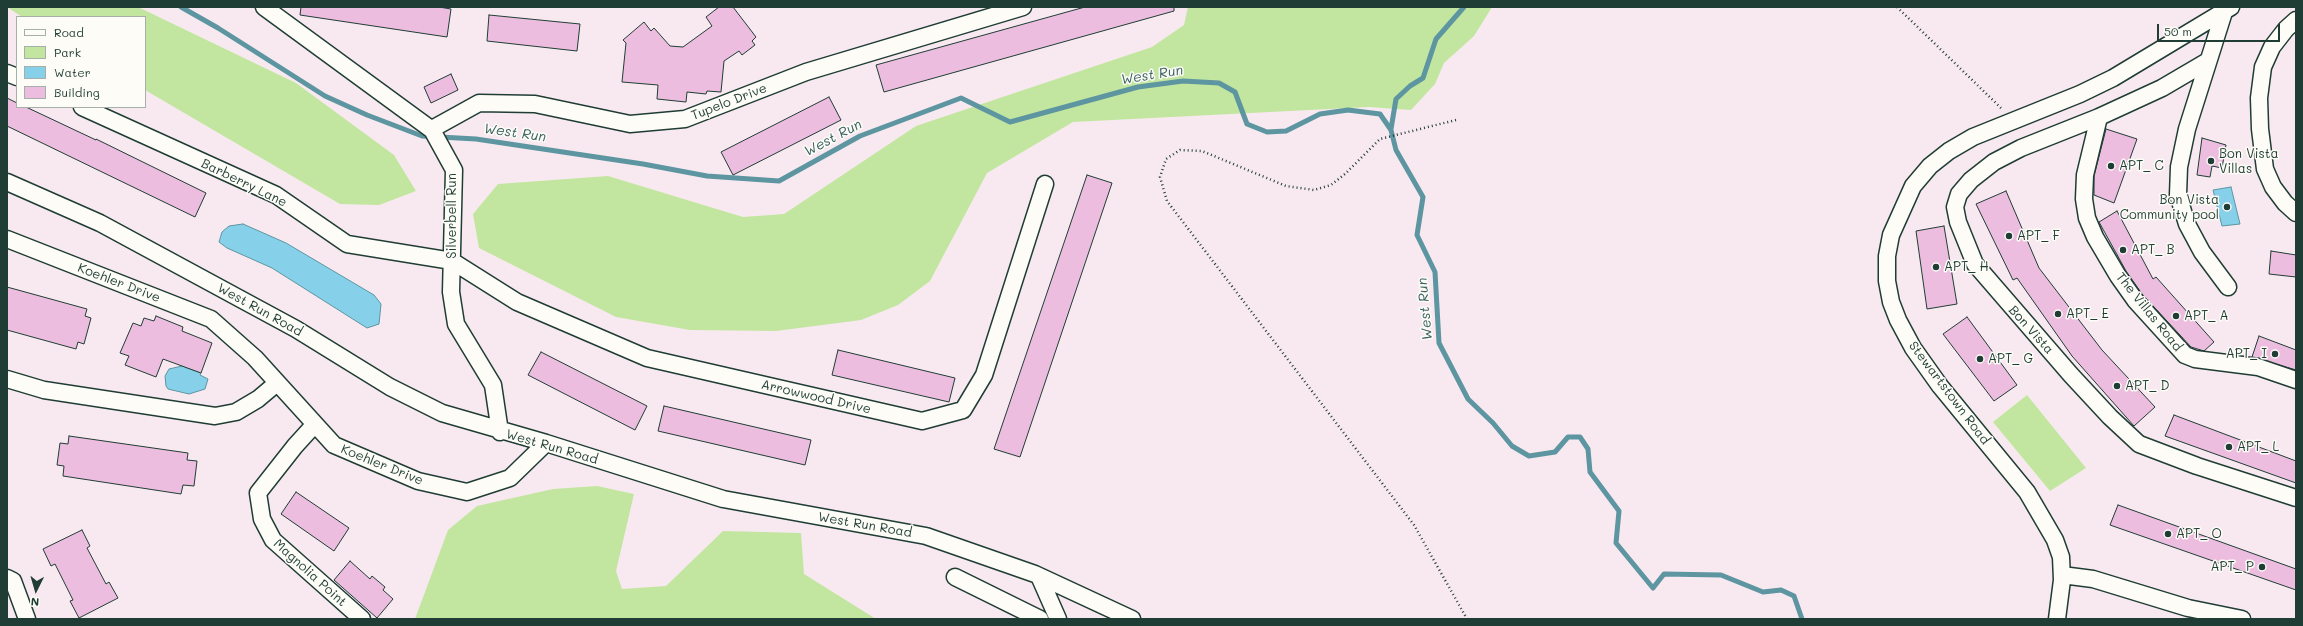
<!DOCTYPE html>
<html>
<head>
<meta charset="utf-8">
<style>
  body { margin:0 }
  #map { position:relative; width:2303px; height:626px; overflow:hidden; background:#f8e9f0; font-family:Mali,sans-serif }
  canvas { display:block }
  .frame { position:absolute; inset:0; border:8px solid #1f3d34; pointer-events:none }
  .legend { position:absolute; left:16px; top:16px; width:130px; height:92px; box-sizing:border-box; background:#fdfcf7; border:1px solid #a4b0a9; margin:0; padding:5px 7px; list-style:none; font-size:12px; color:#1f3d34 }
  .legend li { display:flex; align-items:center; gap:8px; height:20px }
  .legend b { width:20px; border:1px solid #a4b0a9 }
  .north { position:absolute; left:16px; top:570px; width:40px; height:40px; -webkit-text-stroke:3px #fdfcf7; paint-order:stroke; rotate:185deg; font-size:11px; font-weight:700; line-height:16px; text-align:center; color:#1f3d34 }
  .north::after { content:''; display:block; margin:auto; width:14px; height:18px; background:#1f3d34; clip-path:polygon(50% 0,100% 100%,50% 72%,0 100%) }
  .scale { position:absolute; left:2157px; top:24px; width:123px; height:18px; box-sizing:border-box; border:2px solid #1f3d34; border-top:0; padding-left:5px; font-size:12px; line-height:14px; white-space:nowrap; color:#1f3d34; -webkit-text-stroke:3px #fdfcf7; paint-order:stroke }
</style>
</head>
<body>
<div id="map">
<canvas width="2303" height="626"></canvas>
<div class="frame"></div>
<ul class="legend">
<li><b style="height:5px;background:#fdfcf7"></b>Road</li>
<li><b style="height:11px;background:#c2e69f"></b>Park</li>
<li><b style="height:11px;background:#87d0e9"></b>Water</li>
<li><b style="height:11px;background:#ecbddf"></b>Building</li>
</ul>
<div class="north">N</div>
<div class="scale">50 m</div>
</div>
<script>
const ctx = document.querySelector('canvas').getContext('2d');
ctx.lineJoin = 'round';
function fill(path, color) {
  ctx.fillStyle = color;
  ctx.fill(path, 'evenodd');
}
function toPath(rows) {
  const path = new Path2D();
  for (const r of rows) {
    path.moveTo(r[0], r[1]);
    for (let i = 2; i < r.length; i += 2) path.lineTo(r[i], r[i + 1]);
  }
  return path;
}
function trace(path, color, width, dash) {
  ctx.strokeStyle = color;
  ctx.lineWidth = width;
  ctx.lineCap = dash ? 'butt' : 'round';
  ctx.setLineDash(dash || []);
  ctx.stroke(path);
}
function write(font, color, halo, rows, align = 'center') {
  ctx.font = font + ' Mali,sans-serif';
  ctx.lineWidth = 3;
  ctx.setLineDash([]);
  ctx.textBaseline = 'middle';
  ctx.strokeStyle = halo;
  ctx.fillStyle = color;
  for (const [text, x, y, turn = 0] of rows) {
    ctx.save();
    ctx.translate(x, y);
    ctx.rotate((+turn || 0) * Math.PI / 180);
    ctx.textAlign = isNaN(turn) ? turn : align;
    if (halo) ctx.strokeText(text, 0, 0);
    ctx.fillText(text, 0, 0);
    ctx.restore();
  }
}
fill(toPath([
  [7,7,138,7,296,83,394,155,416,191,379,205,340,204,145,90,145,17,22,17],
  [1188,7,1492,7,1474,36,1444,63,1435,84,1411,110,1369,107,1073,122,987,173,930,281,898,305,861,320,776,331,690,330,616,317,479,248,473,214,498,184,608,176,743,217,784,214,916,126,1152,47,1184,25],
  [2027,395,2086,468,2050,491,1993,422],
  [597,486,634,494,616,571,622,589,666,586,723,531,801,533,804,574,876,619,415,619,448,530,477,506,553,489]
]), '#c2e69f');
const water = toPath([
  [2231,187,2240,224,2222,226,2213,190,2231,187],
  [243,224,286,243,374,295,381,304,379,324,367,328,272,268,227,248,219,242,222,232,229,226,243,224],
  [182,366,201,373,200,375,208,379,205,389,189,394,168,389,166,386,165,376,169,369,182,366]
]);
fill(water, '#87d0e9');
trace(water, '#5d95a1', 1);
trace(toPath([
  [181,7,218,28,325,96,367,115,422,136,476,139,643,164,707,176,779,181,860,136,961,98,1010,122,1138,87,1183,81,1219,83,1235,92,1247,124,1267,132,1286,131,1320,114,1348,110,1380,114,1391,130,1396,150,1423,197,1417,235,1435,272,1439,343,1468,399,1493,423,1512,446,1529,456,1555,452,1568,437,1580,437,1588,449,1590,472,1619,511,1616,543,1653,588,1664,574,1721,575,1763,592,1781,590,1794,596,1802,619],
  [1391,129,1396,99,1410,86,1423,78,1436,39,1464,7]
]), '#5d95a1', 5);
const building = toPath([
  [301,7,439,7,451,9,447,37,300,15,301,7],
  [719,7,733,7,756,37,752,41,755,45,742,55,739,51,724,61,721,92,707,91,706,94,687,92,686,102,657,99,658,85,622,82,626,43,623,40,644,22,651,31,654,28,670,46,683,47,712,26,706,17,719,7],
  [1085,7,1174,7,1174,11,884,92,876,65,1085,7],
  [489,15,580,24,577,51,487,41,489,15],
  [451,74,458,90,431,103,424,87,451,74],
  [829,97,841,120,733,175,721,152,829,97],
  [7,98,17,103,17,107,26,107,96,140,96,139,206,193,195,217,7,126,7,98],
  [2106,129,2137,139,2114,203,2094,195,2094,176,2106,129],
  [2202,138,2226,145,2222,168,2212,166,2210,177,2197,175,2202,138],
  [1087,175,1112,183,1020,457,994,449,1087,175],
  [2006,191,2039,268,2102,350,2155,407,2134,426,2072,356,2017,278,2013,280,1976,204,2006,191],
  [2117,211,2153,279,2156,277,2214,342,2204,351,2191,347,2142,294,2126,271,2099,222,2117,211],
  [1944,226,1957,304,1927,309,1916,231,1944,226],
  [2271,251,2296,255,2296,277,2269,274,2271,251],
  [7,287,87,309,85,316,91,318,84,344,78,342,76,349,7,330,7,287],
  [156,316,183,327,182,331,212,343,201,373,163,359,156,377,125,365,129,356,120,353,133,323,141,326,144,318,154,321,156,316],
  [1967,317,2017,385,1994,401,1943,334,1967,317],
  [2259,336,2296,350,2296,370,2252,357,2259,336],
  [838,350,955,378,949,402,832,375,838,350],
  [541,352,647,406,635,430,528,375,541,352],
  [664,406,811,440,805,465,658,431,664,406],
  [2174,415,2296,461,2296,483,2165,436,2174,415],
  [69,436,188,453,187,460,197,461,194,486,183,485,181,494,63,476,64,466,57,465,60,443,68,444,69,436],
  [296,492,349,528,334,551,281,514,296,492],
  [2118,505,2296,569,2296,590,2110,525,2118,505],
  [82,530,90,546,87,548,106,584,109,582,118,598,79,618,70,601,73,600,55,564,51,566,43,549,82,530],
  [350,561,370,579,372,576,385,587,383,590,393,599,377,618,334,580,350,561]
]);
fill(building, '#ecbddf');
trace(building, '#1f3d34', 1);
const minor = toPath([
  [264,7,432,130,454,170,451,292,456,324,493,385,500,432],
  [2224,12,2187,129,2179,167,2178,195,2187,224,2202,252,2228,287],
  [2296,20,2286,29,2272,47,2263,67,2259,98,2260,129,2265,169,2273,187,2285,203,2296,213],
  [2208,61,2162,88,2099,117,2085,175,2084,199,2087,218,2095,237,2118,276,2135,300,2185,355,2195,359,2258,367,2296,380],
  [7,73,17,77],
  [82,107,276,195,347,244,452,261,517,302,647,358,922,421,963,410,984,375,1045,184],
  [2099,117,2021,148,1994,162,1971,180,1959,194,1955,207,1958,222,1975,264,2071,375,2110,417,2139,444,2197,466,2296,498],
  [432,129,479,103,535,104,630,124,685,119,806,72,1023,7],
  [7,182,100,223,296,329,390,387,442,413,546,443,723,499,926,536,1035,574,1132,619],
  [7,239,211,319,255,358,334,445,418,481,467,492,510,478,546,443],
  [7,379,44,390,215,416,236,412,258,399,277,383],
  [315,424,295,446,258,493,262,519,273,540,362,619],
  [2062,575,2093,579,2188,608,2242,619],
  [1039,576,1058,619],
  [955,577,1040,619],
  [7,578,13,581,27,619],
  [2057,619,2062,580,2061,557,2055,540,2027,492,1940,386,1913,348,1898,320,1891,302,1887,281,1887,256,1891,235,1913,186,1930,166,1949,151,1973,137,2080,94,2113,78,2231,7]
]);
trace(minor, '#1f3d34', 19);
trace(toPath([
  [1897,7,2001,108],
  [1456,120,1380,139,1345,174,1331,185,1314,190,1286,186,1202,151,1180,150,1166,159,1160,177,1167,201,1414,525,1467,619]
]), '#1f3d34', 2.5, [1, 3]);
trace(minor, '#fdfcf7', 16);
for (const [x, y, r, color] of [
  [2211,161,4,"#1f3d34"],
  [2111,166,4,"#1f3d34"],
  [2227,207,4,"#1f3d34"],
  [2009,236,4,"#1f3d34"],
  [2123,250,4,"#1f3d34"],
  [1936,267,4,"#1f3d34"],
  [2058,314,4,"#1f3d34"],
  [2176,316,4,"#1f3d34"],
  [2275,354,4,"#1f3d34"],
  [1980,359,4,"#1f3d34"],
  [2117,386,4,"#1f3d34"],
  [2229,447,4,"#1f3d34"],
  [2168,534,4,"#1f3d34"],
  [2262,567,4,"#1f3d34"]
]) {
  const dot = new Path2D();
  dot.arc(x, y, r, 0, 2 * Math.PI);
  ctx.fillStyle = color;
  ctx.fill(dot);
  trace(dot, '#fdfcf7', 1.5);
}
write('13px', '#1f3d34', '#fdfcf7', [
  ["Tupelo Drive",729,102,-21],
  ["Barberry Lane",244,183,26],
  ["Silverbell Run",452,216,-90],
  ["Koehler Drive",119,283,21],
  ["West Run Road",260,310,29],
  ["The Villas Road",2149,312,51],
  ["Bon Vista",2031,330,48],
  ["Stewartstown Road",1949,393,53],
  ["Arrowwood Drive",816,397,13],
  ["West Run Road",552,447,16],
  ["Koehler Drive",382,465,22],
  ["West Run Road",865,525,10],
  ["Magnolia Point",310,573,42]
]);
write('13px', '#1f3d34', '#fdfcf7', [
  ["Bon Vista",2219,154],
  ["Villas",2219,169],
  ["APT_ C",2119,166],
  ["Bon Vista",2219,200,"right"],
  ["Community pool",2219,215,"right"],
  ["APT_ F",2017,236],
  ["APT_ B",2131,250],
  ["APT_ H",1944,267],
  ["APT_ E",2066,314],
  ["APT_ A",2184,316],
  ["APT_ I",2267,354,"right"],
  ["APT_ G",1988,359],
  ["APT_ D",2125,386],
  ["APT_ L",2237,447],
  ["APT_ O",2176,534],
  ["APT_ P",2254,567,"right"]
], 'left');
write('italic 14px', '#396261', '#fdfcf7', [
  ["West Run",1152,75,-9],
  ["West Run",515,133,8],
  ["West Run",833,138,-28],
  ["West Run",1425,309,-95]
]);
</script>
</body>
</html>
